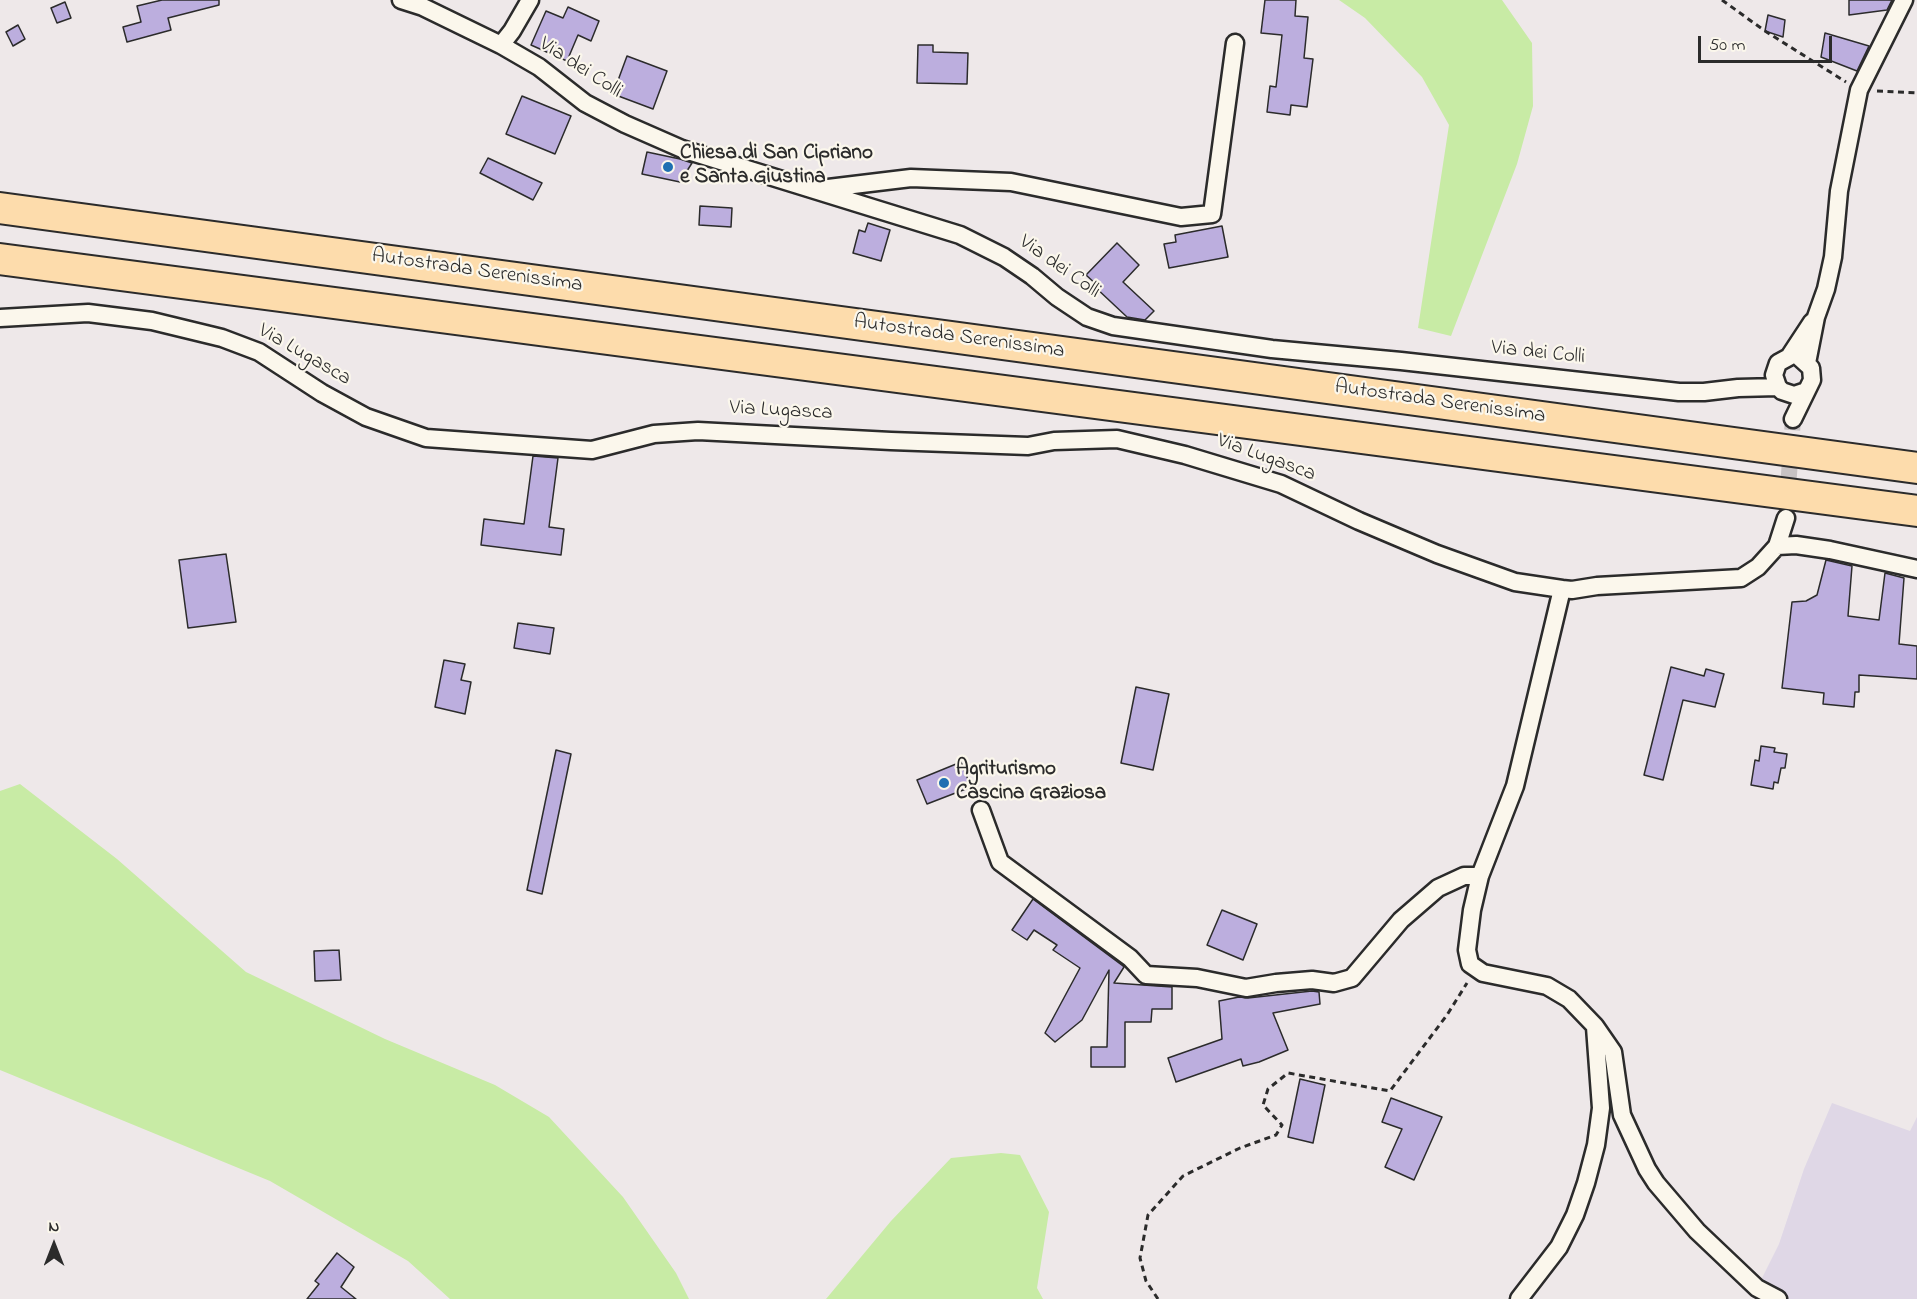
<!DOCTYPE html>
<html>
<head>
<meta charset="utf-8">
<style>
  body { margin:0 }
  #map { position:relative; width:1917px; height:1299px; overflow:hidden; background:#eee8e9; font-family:"Indie Flower",sans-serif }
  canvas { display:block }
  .north { position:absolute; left:24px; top:1215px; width:60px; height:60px; -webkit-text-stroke:4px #fbf7ec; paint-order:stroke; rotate:0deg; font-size:16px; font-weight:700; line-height:24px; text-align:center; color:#2b2b2b }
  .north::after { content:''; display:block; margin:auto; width:21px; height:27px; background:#2b2b2b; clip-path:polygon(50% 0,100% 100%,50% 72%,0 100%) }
  .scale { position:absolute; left:1698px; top:36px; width:134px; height:27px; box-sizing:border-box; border:3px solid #2b2b2b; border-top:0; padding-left:8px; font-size:18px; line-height:21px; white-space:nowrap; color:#2b2b2b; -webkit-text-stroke:4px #fbf7ec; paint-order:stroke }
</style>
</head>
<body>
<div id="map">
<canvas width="1917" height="1299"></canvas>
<div class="north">N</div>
<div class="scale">50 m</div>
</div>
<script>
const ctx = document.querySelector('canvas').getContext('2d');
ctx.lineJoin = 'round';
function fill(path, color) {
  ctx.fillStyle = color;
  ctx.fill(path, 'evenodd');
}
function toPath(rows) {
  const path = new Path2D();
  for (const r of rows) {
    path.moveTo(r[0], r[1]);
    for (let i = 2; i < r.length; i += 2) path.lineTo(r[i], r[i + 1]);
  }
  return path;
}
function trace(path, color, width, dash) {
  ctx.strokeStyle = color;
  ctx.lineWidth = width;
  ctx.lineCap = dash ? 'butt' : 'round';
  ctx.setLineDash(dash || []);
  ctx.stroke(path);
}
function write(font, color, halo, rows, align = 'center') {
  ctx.font = font + ' "Indie Flower",sans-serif';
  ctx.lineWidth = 4.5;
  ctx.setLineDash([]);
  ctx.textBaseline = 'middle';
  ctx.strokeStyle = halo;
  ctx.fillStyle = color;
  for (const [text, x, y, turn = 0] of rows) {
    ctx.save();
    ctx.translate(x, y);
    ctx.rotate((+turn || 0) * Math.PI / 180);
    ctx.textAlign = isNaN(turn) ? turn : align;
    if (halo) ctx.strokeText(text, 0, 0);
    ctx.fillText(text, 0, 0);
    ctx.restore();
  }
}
fill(toPath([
  [1832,1103,1910,1131,1917,1117,1917,1299,1778,1299,1757,1288,1779,1244,1804,1169]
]), '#dfd7e6');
fill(toPath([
  [1339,0,1502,0,1532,43,1533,106,1517,164,1451,336,1418,328,1449,125,1422,77,1365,18],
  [20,784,117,859,246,972,385,1039,495,1085,549,1117,623,1197,676,1273,689,1299,450,1299,408,1261,270,1181,0,1070,0,791],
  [1001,1153,1020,1155,1049,1212,1037,1288,1043,1299,826,1299,891,1221,951,1158]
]), '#c8eba5');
const building = toPath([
  [162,0,219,0,219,5,168,18,171,30,127,42,123,27,141,22,137,6,162,0],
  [1265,0,1296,0,1295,16,1308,17,1304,58,1313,59,1307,107,1291,105,1290,115,1267,112,1270,86,1276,87,1282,35,1261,33,1265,0],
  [1849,0,1892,0,1887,10,1849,15,1849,0],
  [65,2,71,18,57,23,51,8,65,2],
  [568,7,599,21,591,41,578,35,567,61,531,45,546,11,563,18,568,7],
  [1768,15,1785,20,1783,37,1765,31,1768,15],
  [18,25,25,39,13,46,6,32,18,25],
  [1825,33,1869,46,1857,71,1821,57,1825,33],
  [918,45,933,45,933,52,968,53,967,84,917,83,918,45],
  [627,56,667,71,653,109,613,94,627,56],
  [522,96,571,116,555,154,506,134,522,96],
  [647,152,680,159,692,163,680,182,642,174,647,152],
  [488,158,542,183,533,200,480,173,488,158],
  [700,206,732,208,731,227,699,225,700,206],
  [868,223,890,230,881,261,853,253,859,230,865,232,868,223],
  [1222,226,1228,257,1169,268,1164,244,1176,242,1175,235,1222,226],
  [1117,243,1139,265,1123,282,1154,311,1145,320,1127,317,1095,287,1097,285,1086,275,1117,243],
  [533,456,558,458,549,527,564,529,561,555,481,545,484,519,524,524,533,456],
  [226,554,236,622,188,628,179,560,226,554],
  [1826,560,1852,566,1848,616,1879,620,1885,573,1904,578,1899,644,1917,646,1917,679,1859,675,1859,692,1855,692,1854,707,1823,704,1824,693,1782,688,1792,602,1806,601,1817,595,1826,560],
  [518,623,554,628,550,654,514,648,518,623],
  [444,660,465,664,461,680,471,682,465,714,435,707,444,660],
  [1671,667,1704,676,1706,669,1724,674,1715,707,1683,700,1663,780,1644,775,1671,667],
  [1136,687,1169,694,1153,770,1121,763,1136,687],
  [1761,746,1775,748,1774,752,1787,754,1785,768,1781,768,1778,783,1774,782,1773,789,1751,785,1755,760,1759,761,1761,746],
  [556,750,571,754,542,894,527,890,556,750],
  [961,762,971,787,927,804,917,780,961,762],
  [1033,899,1123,966,1124,967,1114,983,1172,987,1172,1009,1152,1009,1151,1022,1125,1022,1125,1067,1091,1067,1091,1047,1107,1047,1109,970,1082,1020,1055,1042,1045,1033,1080,968,1053,950,1057,945,1034,930,1027,940,1012,930,1033,899],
  [1222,910,1257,924,1243,960,1207,945,1222,910],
  [339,950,341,980,315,981,314,951,339,950],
  [1312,991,1319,992,1320,1004,1273,1013,1288,1050,1259,1062,1243,1066,1241,1059,1176,1082,1168,1058,1222,1039,1219,1001,1239,997,1248,998,1312,991],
  [1300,1079,1325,1085,1313,1143,1288,1137,1300,1079],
  [1391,1098,1442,1117,1414,1180,1385,1167,1402,1129,1382,1122,1391,1098],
  [337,1253,354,1267,341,1287,356,1299,307,1299,319,1284,315,1281,337,1253]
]);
fill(building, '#bcaede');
trace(building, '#2b2b2b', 1.5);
trace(toPath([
  [1787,502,1793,419]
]), '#c7c2c3', 16, [16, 8]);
const minor = toPath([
  [401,0,423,7,501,45,539,67,585,103,625,124,682,149,960,235,1004,257,1032,276,1057,297,1087,317,1113,326,1272,349,1401,361,1679,392,1704,392,1738,388,1778,387],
  [501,45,512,31,530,0],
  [820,189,911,178,1011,182,1181,217,1212,214,1235,43],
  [0,318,88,313,152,321,222,338,259,352,322,393,366,417,426,438,592,450,654,434,698,431,891,441,1028,446,1054,441,1117,439,1185,455,1281,484,1359,521,1437,554,1515,582,1562,589],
  [1807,363,1816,317,1826,289,1833,257,1839,191,1859,90,1904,0],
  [1806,391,1794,395,1782,391,1778,387,1774,375,1778,363,1789,357,1812,322],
  [1793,419,1812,380,1811,368,1800,358],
  [1777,546,1796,545,1830,550,1917,569],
  [981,810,1000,862,1130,958,1146,975,1197,978,1246,988,1276,983,1312,980,1334,983,1352,978,1401,920,1438,888,1464,876,1480,876],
  [1519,1299,1559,1247,1575,1215,1586,1183,1596,1145,1601,1108,1595,1027],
  [1778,1299,1757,1288,1697,1231,1656,1183,1647,1169,1622,1115,1613,1052,1595,1026,1569,999,1547,986,1483,973,1470,964,1467,950,1472,910,1480,876,1515,786,1562,589,1572,590,1597,586,1741,578,1758,567,1777,546,1786,518]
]);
const motorway = toPath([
  [0,208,1917,468],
  [0,259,1917,511]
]);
trace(minor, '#2b2b2b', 21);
trace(motorway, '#2b2b2b', 34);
trace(toPath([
  [1722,0,1765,31,1846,82],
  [1877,91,1917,93],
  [1158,1299,1146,1281,1140,1258,1148,1215,1183,1176,1240,1148,1276,1135,1282,1125,1263,1105,1268,1089,1288,1073,1390,1091,1447,1015,1467,983]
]), '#2b2b2b', 3, [6, 4.5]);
trace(minor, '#fbf7ec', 16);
trace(motorway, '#fddcac', 30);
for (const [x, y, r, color] of [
  [668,167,6,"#1f6fb2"],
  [944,783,6,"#1f6fb2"]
]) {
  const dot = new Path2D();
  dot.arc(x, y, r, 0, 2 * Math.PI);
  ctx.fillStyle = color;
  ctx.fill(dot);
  trace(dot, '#fbf7ec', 2);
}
write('21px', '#2b2b2b', '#fbf7ec', [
  ["Via dei Colli",580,69,33],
  ["Via dei Colli",1059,268,35],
  ["Autostrada Serenissima",477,272,8],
  ["Autostrada Serenissima",959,338,8],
  ["Via dei Colli",1538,354,6],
  ["Via Lugasca",304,356,30],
  ["Autostrada Serenissima",1440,403,8],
  ["Via Lugasca",781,412,3],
  ["Via Lugasca",1266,459,20]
]);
write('bold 21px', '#2b2b2b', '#fbf7ec', [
  ["Chiesa di San Cipriano",680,155],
  ["e Santa Giustina",680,179],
  ["Agriturismo",956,771],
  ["Cascina Graziosa",956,795]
], 'left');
</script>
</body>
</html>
